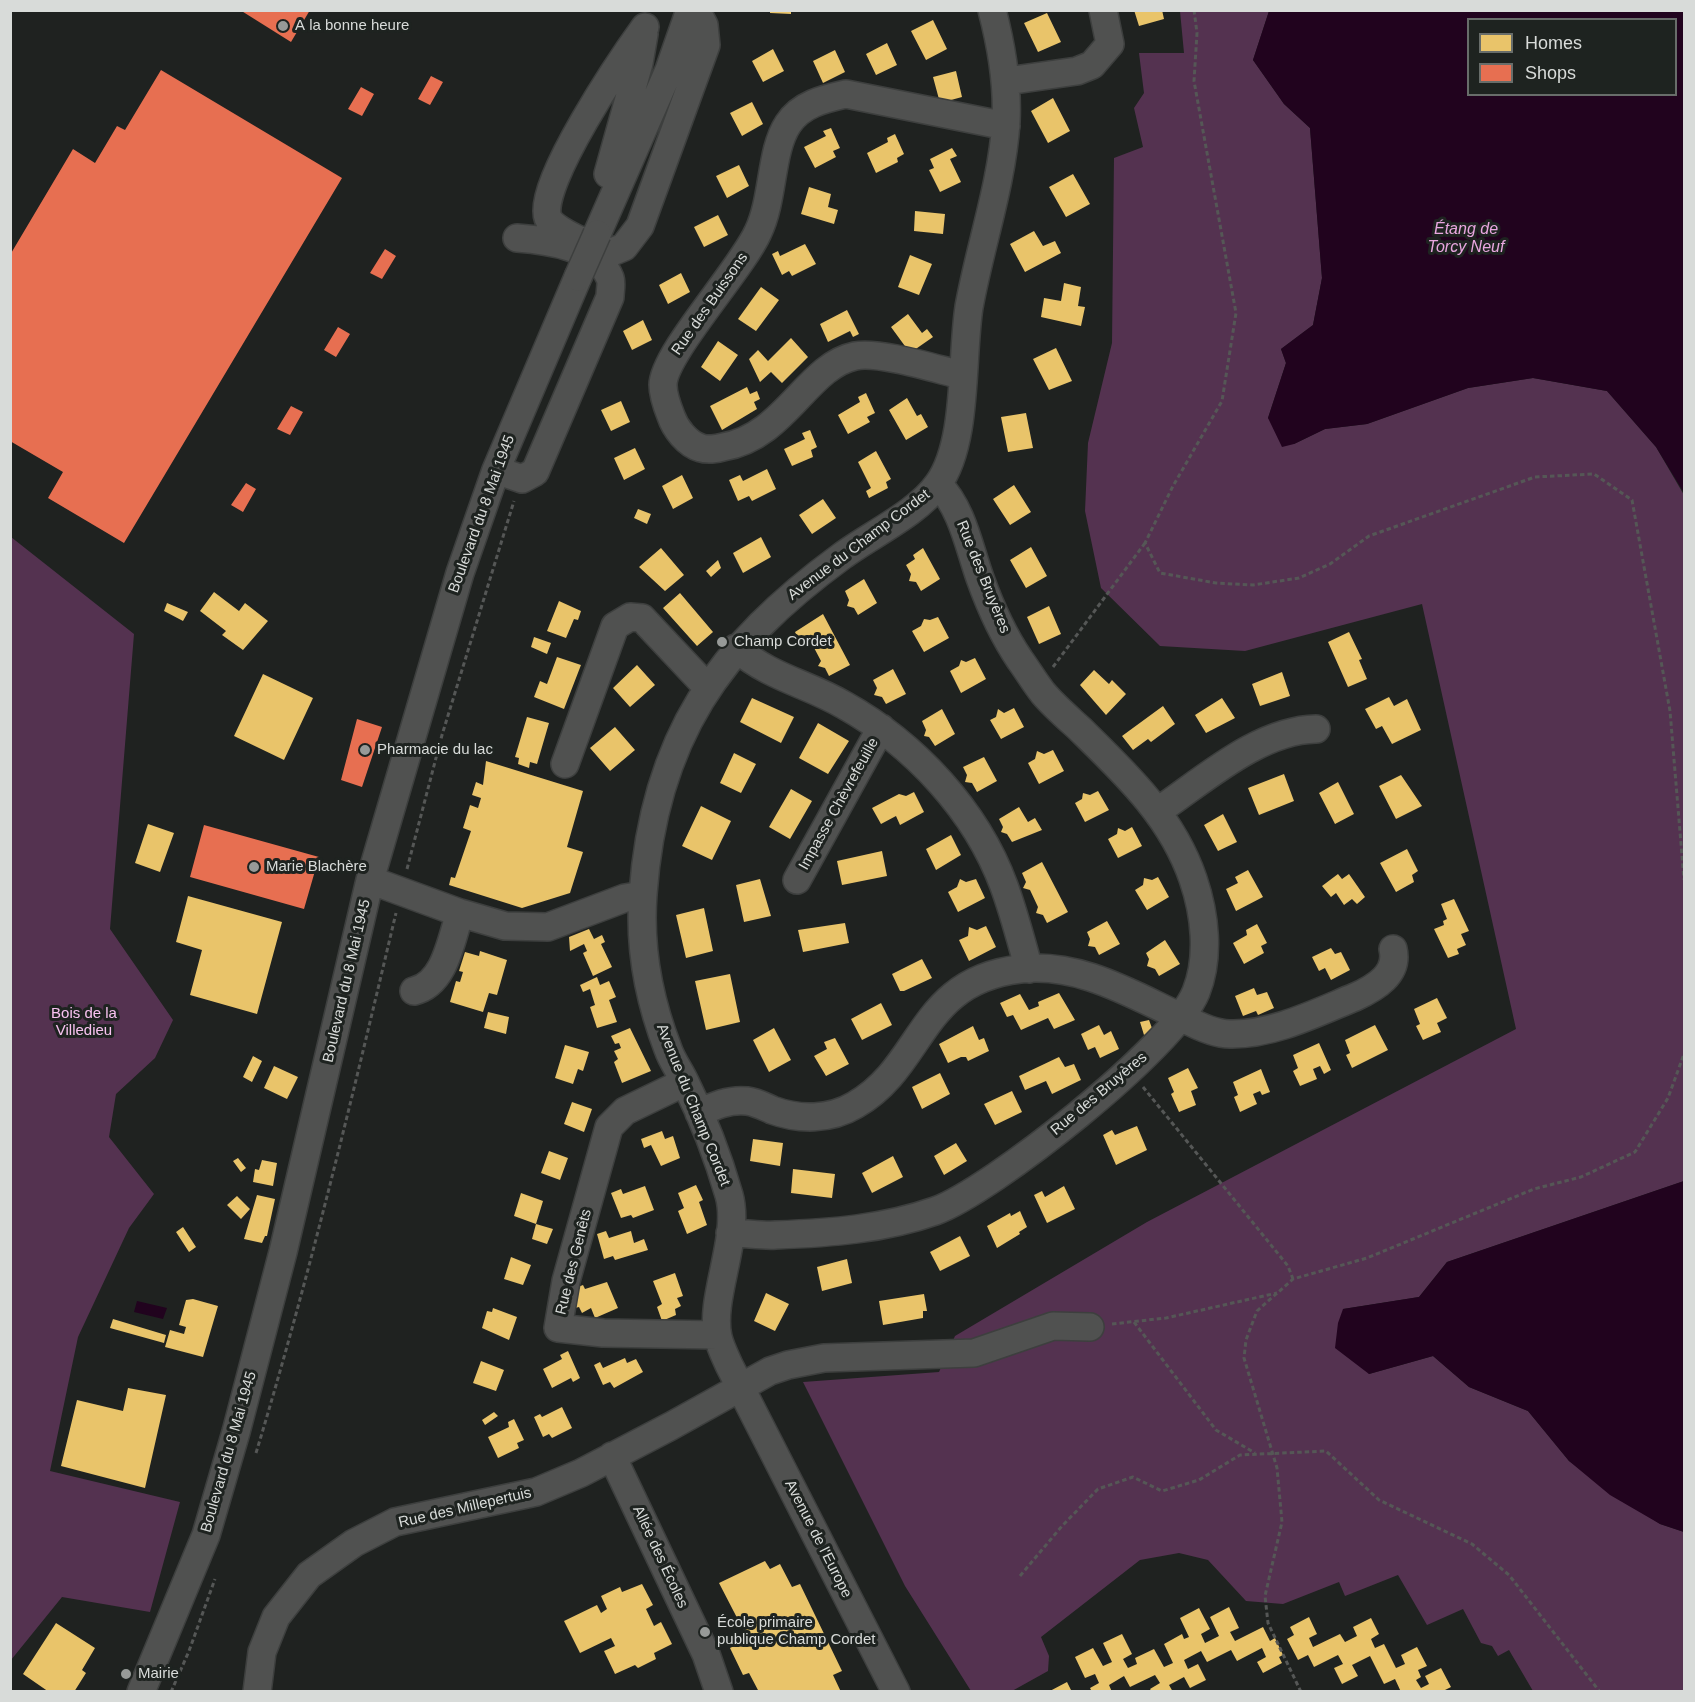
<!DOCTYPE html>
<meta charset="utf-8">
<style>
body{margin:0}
#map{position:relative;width:1695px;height:1702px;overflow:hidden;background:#1f2220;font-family:Helvetica,sans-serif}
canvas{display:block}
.frame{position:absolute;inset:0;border:12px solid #d8dbd9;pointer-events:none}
.legend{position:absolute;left:1467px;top:18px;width:210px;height:78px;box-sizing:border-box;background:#1e2320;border:2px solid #686d6a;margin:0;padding:8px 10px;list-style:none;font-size:18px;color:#d8dbd9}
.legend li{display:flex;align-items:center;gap:12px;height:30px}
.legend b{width:30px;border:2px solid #686d6a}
</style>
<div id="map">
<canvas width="1695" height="1702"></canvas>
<div class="frame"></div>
<ul class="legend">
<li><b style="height:16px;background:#e9c46a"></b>Homes</li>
<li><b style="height:16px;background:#e76f51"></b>Shops</li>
</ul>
</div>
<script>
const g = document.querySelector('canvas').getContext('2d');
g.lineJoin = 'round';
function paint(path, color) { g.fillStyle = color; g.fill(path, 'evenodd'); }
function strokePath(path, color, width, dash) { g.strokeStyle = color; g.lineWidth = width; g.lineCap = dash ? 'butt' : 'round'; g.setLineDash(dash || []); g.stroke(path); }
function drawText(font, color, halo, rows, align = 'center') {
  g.font = font + ' Helvetica,sans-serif'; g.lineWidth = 6; g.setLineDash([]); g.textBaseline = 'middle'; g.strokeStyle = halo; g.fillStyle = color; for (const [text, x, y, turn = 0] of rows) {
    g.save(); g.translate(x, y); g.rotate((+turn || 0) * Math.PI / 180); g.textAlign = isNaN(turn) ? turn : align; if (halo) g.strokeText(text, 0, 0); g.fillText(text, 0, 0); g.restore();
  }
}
const green = new Path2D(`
 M1180,11H1269L1253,60L1284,104L1310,128L1322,278L1313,325L1281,349L1286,363L1268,418L1294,444L1325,429L1367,424L1468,388L1533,378L1607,391L1656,447L1684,495V1181L1447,1262L1419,1297L1343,1309L1369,1374L1433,1356L1469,1387L1528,1411L1569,1461L1660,1524L1684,1532V1691H1533L1509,1650L1498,1656L1492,1646L1481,1643L1463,1609L1427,1625L1398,1575L1345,1596L1339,1582L1283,1604L1246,1601L1208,1560L1179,1553L1140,1560L1041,1637L1049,1656L1048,1671L1012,1691H971L905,1586L803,1382L939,1372L955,1336L1147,1222L1516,1029L1422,604L1245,651L1160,646L1101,588L1085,511L1088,443L1112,343L1114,158L1143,147L1134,108L1144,93L1139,53H1184Z
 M11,537L134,634L110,929L173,1020L155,1058L116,1094L109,1137L154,1194L129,1228L78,1337L50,1471L180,1502L150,1612L62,1597L11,1660Z`);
const water = new Path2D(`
 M1269,11H1684V493L1656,447L1607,391L1533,378L1468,388L1367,424L1325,429L1294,444L1282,447L1268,418L1286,363L1281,349L1313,325L1322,278L1310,128L1284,104L1253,60ZM1468,20H1676V94H1468Z
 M1684,1181V1532L1660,1524L1610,1495L1569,1461L1528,1411L1469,1387L1433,1356L1369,1374L1335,1348L1338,1323L1343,1309L1419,1297L1447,1262Z
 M137,1301L167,1308L163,1319L134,1312Z`);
const homes = new Path2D(`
 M770,10H791V14L770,13Z
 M1134,10H1162L1164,19L1139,26Z
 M1047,13L1061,42L1038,52L1024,23Z
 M933,20L947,49L926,60L911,31Z
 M887,43L897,65L876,75L866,54Z
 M773,49L784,71L763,82L752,61Z
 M835,50L845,72L823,83L813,61Z
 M956,71L962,97L940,103L933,77Z
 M1053,98L1070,131L1048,143L1031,111Z
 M752,102L763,124L742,136L730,113Z
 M831,128L840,148L833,151L836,157L815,168L804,147L826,136L823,131Z
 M895,134L904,154L897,158L898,162L876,173L867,153L888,142L887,138Z
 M952,148L957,156L950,159L961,182L940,192L929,170L934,168L930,159Z
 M739,165L749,186L727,198L716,176Z
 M1073,174L1090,204L1066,217L1049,187Z
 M809,187L831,194L828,207L838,210L834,224L801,214Z
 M915,211L945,214L943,234L914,231Z
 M718,215L728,235L704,247L694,227Z
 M1034,231L1043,246L1055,241L1061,253L1025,272L1010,244Z
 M805,244L816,264L792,276L789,271L782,275L772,254L778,251L780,256Z
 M910,255L932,264L919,295L898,287Z
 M681,273L690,292L668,304L659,285Z
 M1064,283L1081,287L1078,306L1085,307L1081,326L1041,317L1044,298L1061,301Z
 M761,287L779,300L756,331L738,319Z
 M847,310L859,334L853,337L850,331L828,342L820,324Z
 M908,314L922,333L927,329L933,337L910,353L891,327Z
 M643,320L652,340L632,350L623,331Z
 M791,338L808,357L782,383L771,372L760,382L749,359L758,350L768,361Z
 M718,341L738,355L720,381L701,367Z
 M1056,348L1072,381L1049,390L1033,359Z
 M747,387L750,394L757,391L760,399L754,402L757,409L722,430L710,406Z
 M866,393L875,413L867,417L870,422L848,434L838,415L860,402L858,397Z
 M907,398L917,416L921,414L928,427L906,440L889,410Z
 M621,401L630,422L611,431L601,410Z
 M1026,413L1033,448L1008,452L1001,417Z
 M810,430L817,447L811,450L813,457L792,466L784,449L805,439L802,433Z
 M635,448L645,469L624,480L614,458Z
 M876,451L891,479L886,482L888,488L869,498L866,491L871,488L858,462Z
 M767,469L776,489L752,501L749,496L738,501L729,480L740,475L743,481Z
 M682,475L693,498L673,509L662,486Z
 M1014,485L1031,512L1010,525L993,499Z
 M823,499L836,518L812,534L799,515Z
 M638,509L651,514L647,524L634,518Z
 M761,537L771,557L743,573L733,553Z
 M1031,547L1047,576L1026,588L1010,560Z
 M661,548L684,575L665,591L639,567Z
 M923,548L940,579L921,591L916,582L909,581L911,574L906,565L915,559L913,555Z
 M718,560L721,568L711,577L706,571Z
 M864,579L877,603L858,615L854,608L847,606L849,600L845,591Z
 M214,592L239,611L245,603L268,621L243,650L222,635L226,631L200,611Z
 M680,593L713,632L697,646L663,608Z
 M559,601L581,611L578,620L574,619L566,638L547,631Z
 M167,603L188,612L183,621L164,611Z
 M1049,606L1061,634L1039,644L1027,617Z
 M823,614L850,665L829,676L825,668L818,666L821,661L811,642L799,641L795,632Z
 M938,617L949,638L924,652L912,631L921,626L924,619L930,620Z
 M1349,632L1362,659L1359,660L1367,679L1348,687L1328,642Z
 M534,637L551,643L547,654L531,647Z
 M557,657L581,665L564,709L534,697L540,681L547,684Z
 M975,658L986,679L961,693L950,671L959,666L961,660L966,662Z
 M637,665L655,685L630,707L613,688Z
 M893,669L906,694L886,704L882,697L874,695L877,688L873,680Z
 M1094,670L1109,684L1112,680L1126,694L1106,715L1080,685Z
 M1282,672L1290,696L1260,706L1252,684Z
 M263,674L313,698L284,760L234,736Z
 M1389,697L1394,706L1407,699L1421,730L1392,744L1382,726L1376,729L1365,709Z
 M752,698L794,717L781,743L740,722Z
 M1222,698L1235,718L1206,733L1195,715Z
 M1163,706L1175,724L1151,742L1148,739L1133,750L1122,736Z
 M1014,708L1024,727L1001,739L990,720L996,717L998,709L1004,713Z
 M942,709L955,734L935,746L929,737L924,736L926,730L922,721Z
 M527,717L549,723L537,764L530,762L529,768L518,764L519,758L515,757Z
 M818,723L849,741L828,774L799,758Z
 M615,727L635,750L610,771L590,748Z
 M1053,750L1064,771L1039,784L1028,763L1035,759L1037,751L1044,754Z
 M734,753L756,764L741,793L720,783Z
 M984,757L997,781L977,792L972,783L965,782L967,775L963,767Z
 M486,761L583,791L567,847L583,852L570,893L522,908L449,885L451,877L455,878L471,831L463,828L470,805L478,808L481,798L472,795L476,782L483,785Z
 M1284,774L1294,801L1259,815L1248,788Z
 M1401,775L1422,806L1396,819L1379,786Z
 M1338,782L1354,814L1335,824L1319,793Z
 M791,789L812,801L790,839L769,827Z
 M1098,791L1109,810L1085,822L1075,803L1082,799L1083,793L1090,795Z
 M914,792L924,812L900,825L896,816L881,824L872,808L899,794L906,796Z
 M701,806L731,821L712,860L682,846Z
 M1019,807L1028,822L1035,818L1042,830L1012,842L1007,834L1001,832L1003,827L999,819Z
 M1223,814L1237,842L1218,851L1204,825Z
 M148,824L174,833L160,872L135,863Z
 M1132,827L1142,846L1118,858L1108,839L1117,834L1118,828L1125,831Z
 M951,835L961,855L936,870L926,849Z
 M1407,849L1418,871L1412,875L1414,882L1396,892L1380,863Z
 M882,851L887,876L842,885L837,861Z
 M1042,862L1068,912L1047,923L1043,915L1036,913L1038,907L1030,890L1023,888L1026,882L1022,873Z
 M1248,870L1263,897L1236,911L1226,889L1238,883L1235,877Z
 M1338,874L1342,879L1349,874L1365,897L1357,904L1352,899L1344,905L1336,893L1331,897L1322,886Z
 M1158,877L1169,897L1147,910L1135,890L1143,885L1144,878L1152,880Z
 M760,879L771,916L744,922L736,885Z
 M960,879L966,882L976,879L985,898L958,912L948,892L957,887Z
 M188,896L282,922L257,1014L190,995L202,950L176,942Z
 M1454,899L1469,931L1461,934L1466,945L1457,949L1459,954L1448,958L1434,929L1444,925L1443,921L1447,919L1441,904Z
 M704,908L713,951L686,958L676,915Z
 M1107,921L1120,944L1099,955L1095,947L1088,946L1090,939L1087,932Z
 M845,923L849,943L803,952L798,930Z
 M1257,924L1267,943L1261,946L1264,953L1244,964L1233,943L1247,935L1246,930Z
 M986,926L996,947L969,961L959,940L968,936L969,927L977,930Z
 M589,929L594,939L602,935L605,942L601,944L612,967L593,976L583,953L587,951L584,944L570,951L569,937Z
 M1165,940L1180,964L1159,976L1155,969L1147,966L1149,959L1146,953Z
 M1331,948L1335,954L1341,952L1350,970L1331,980L1325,968L1319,971L1312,957Z
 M480,951L507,960L497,995L489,993L483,1012L450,1002L456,981L460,982L463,972L459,971L465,952L479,956Z
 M922,959L932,978L904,991H900L892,974Z
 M730,974L740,1022L706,1030L695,981Z
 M597,977L600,985L609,981L616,997L609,1000L617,1022L597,1028L590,1007L595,1005L590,989L583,992L580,985Z
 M1254,988L1257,995L1267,992L1274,1008L1258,1015L1256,1011L1243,1016L1235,996Z
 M1059,993L1075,1020L1054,1029L1048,1018L1021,1030L1013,1015L1007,1017L1000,1003L1020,994L1029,1010L1039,1006L1038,1002Z
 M1437,998L1447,1018L1437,1023L1441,1032L1423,1040L1416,1026L1420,1024L1414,1009Z
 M881,1003L892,1025L862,1040L851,1019Z
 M488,1012L509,1017L506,1034L484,1028Z
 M1149,1020L1153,1031L1144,1035L1140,1022Z
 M1099,1025L1104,1035L1111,1031L1119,1049L1100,1058L1095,1047L1088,1050L1081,1034Z
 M1375,1025L1388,1050L1352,1068L1346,1055L1350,1053L1345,1040Z
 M973,1026L979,1040L984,1038L989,1051L968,1061L966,1057H961L948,1063L939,1044Z
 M630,1028L651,1071L622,1083L614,1062L618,1059L614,1051L621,1048L619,1043L615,1044L611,1036Z
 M774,1028L791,1060L769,1072L753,1040Z
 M835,1038L849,1064L826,1076L814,1056L827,1049L824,1042Z
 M1319,1043L1331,1070L1324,1074L1320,1066L1313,1069L1317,1079L1300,1086L1293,1071L1298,1068L1293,1055Z
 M565,1045L589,1052L583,1071L578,1069L573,1084L555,1078Z
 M253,1056L262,1061L252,1082L243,1077Z
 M1059,1057L1065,1067L1074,1064L1081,1080L1052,1094L1046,1081L1025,1090L1019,1076Z
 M274,1066L298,1077L287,1099L264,1088Z
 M1188,1068L1198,1088L1191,1091L1196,1105L1179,1112L1171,1094L1174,1092L1168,1078Z
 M1261,1069L1270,1092L1262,1095L1260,1091L1253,1094L1257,1104L1240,1112L1234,1097L1238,1095L1233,1082Z
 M940,1073L950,1094L922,1109L912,1087Z
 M1012,1091L1022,1112L995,1125L984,1104Z
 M572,1102L592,1109L584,1132L564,1124Z
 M1137,1126L1147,1150L1116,1165L1103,1135L1112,1130L1115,1135Z
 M662,1131L665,1139L673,1136L680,1158L661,1166L651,1145L644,1148L641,1139Z
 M753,1139L783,1143L780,1166L750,1161Z
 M956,1143L967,1161L944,1175L934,1156Z
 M549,1151L568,1158L560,1180L541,1173Z
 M893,1156L903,1177L872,1193L862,1173Z
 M238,1158L246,1168L241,1172L233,1161Z
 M262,1160L277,1163L273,1186L253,1182L255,1169L259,1170Z
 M793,1169L835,1174L832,1198L791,1193Z
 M696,1185L703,1200L699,1202L707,1225L687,1234L678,1211L684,1208L678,1193Z
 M645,1186L654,1210L633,1218L631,1215L621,1218L611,1193L621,1189L623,1194Z
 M1064,1186L1075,1209L1047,1223L1034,1195L1042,1191L1045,1197Z
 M521,1193L543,1201L536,1224L514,1216Z
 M257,1195L275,1199L267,1236H265L262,1243L244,1239Z
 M237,1196L250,1209L241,1219L227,1205Z
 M1020,1211L1027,1227L1019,1232L1020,1234L997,1248L987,1226L1010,1213L1011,1216Z
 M536,1224L553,1229L547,1244L532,1239Z
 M183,1227L196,1247L189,1252L176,1232Z
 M606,1231L609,1238L631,1231L634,1243L644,1239L648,1250L615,1260L613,1256L604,1259L597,1234Z
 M960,1236L970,1256L940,1271L930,1252Z
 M511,1257L531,1265L523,1285L504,1279Z
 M847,1259L852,1283L822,1291L817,1267Z
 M675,1273L683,1296L677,1298L681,1306L675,1309L676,1315L662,1321L657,1307L662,1304L653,1281Z
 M607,1282L618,1308L595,1318L591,1308L582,1313L579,1307L575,1308L571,1298L573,1289L583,1285L585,1289Z
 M766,1293L789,1304L775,1331L754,1321Z
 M924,1294L927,1311H923V1318L883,1325L879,1301Z
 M193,1299L218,1306L203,1357L165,1347L170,1330L184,1334L186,1327L179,1325L186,1300Z
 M493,1308L517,1317L509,1340L482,1328L487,1311L492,1312Z
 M113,1319L166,1335L164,1343L110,1328Z
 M568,1351L580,1378L573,1382L571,1378L552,1388L543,1369L562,1359L560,1355Z
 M625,1358L627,1363L636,1359L643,1372L614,1388L610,1382L603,1385L594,1365L600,1362L603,1368Z
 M481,1361L504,1370L496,1391L473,1383Z
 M128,1388L166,1395L145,1488L61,1466L77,1400L123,1411Z
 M562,1407L572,1428L552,1438L549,1434L543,1437L534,1417L540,1414L542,1417Z
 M494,1412L498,1416L485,1425L482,1420Z
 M514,1419L524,1440L517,1443L519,1448L498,1458L488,1437L509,1427L508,1422Z
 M765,1561L770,1569L780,1564L792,1587L800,1584L842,1671L833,1675L841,1692H759L749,1673L743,1675L730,1648L748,1639L719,1583Z
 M642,1584L653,1605L646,1609L654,1626L661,1622L672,1644L654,1653L656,1659L638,1668L635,1665L615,1674L604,1651L615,1646L611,1638L580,1653L564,1621L597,1605L601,1613L607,1609L601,1596L620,1587L622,1592Z
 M1229,1607L1239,1628L1230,1632L1235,1641L1263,1627L1270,1641L1275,1638L1283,1655L1279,1657L1282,1663L1263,1673L1257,1662L1266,1657L1262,1648L1237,1661L1231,1650L1207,1662L1201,1651L1184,1660L1188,1669L1198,1664L1206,1680L1190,1688L1184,1677L1169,1685L1173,1692H1152L1150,1689L1160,1683L1155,1675L1130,1687L1124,1676L1109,1685L1112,1692H1092L1090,1688L1099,1683L1095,1674L1085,1678L1075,1657L1093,1648L1103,1666L1112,1662L1103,1643L1122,1634L1132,1654L1123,1659L1128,1668L1137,1664L1135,1658L1154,1649L1164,1667L1173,1663L1164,1644L1182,1634L1184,1639L1189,1637L1180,1618L1199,1608L1210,1629L1201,1634L1205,1643L1219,1636L1210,1617Z
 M1309,1617L1317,1634L1309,1638L1313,1647L1340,1634L1345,1642L1357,1636L1353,1627L1371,1618L1379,1634L1371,1639L1375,1648L1384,1644L1396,1668L1405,1664L1401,1655L1417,1647L1427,1666L1418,1670L1421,1677L1416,1680L1421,1688L1429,1684L1425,1676L1441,1668L1451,1687L1441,1692H1401L1395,1679L1384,1684L1370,1656L1352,1665L1358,1676L1342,1684L1334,1668L1343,1664L1338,1655L1314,1667L1308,1655L1298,1660L1287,1639L1294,1635L1290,1627Z
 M56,1623L95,1648L82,1670L86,1673L74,1692H49L23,1674Z
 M1067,1682L1072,1692H1048Z`);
const shops = new Path2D(`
 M240,10H310L291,42Z
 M161,70L342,178L124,543L48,498L63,472L10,441V255L73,149L95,163L117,126L125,130Z
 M431,76L443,82L430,105L418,99Z
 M361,87L374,94L362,116L348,109Z
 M385,249L396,256L382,279L370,273Z
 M338,327L350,334L336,357L324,350Z
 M291,406L303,412L290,435L277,429Z
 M246,483L256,489L243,512L231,505Z
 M357,719L382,727L362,787L341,780Z
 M204,825L319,857L304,909L190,877Z`);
const path = new Path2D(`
 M1194,10L1197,33L1194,81L1236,313L1222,401L1173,486L1145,543L1160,573L1216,583L1253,585L1299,578L1330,564L1369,536L1535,477L1594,474L1632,500L1670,711L1684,880
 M1053,667L1145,543
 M407,869L442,735L514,501
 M1143,1087L1288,1266L1293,1279
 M1134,1322L1216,1430L1255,1453
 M1112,1324L1166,1318L1277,1293
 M256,1453C310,1275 353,1094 396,913
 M1020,1576L1062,1526L1098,1489L1133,1477L1162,1491L1199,1480L1240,1455L1326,1451L1379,1500L1472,1544L1509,1575L1600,1692
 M171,1692L189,1651L215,1579
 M1301,1692L1268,1623L1265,1596L1282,1522L1277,1468L1244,1358L1246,1340L1257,1311L1293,1279L1367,1258L1534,1189L1581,1177L1635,1152L1668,1098L1684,1054`);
const minor = new Path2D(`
 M645,27C624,56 536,185 548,218C553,231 598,249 612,252L624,247L640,226L706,45L704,25L696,10
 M1007,81L1077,71L1092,65L1110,44L1103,10
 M608,174L639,63L644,34
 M597,234L669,70L690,10
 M961,375C936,369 879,351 855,356C807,366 785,437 723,447C717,449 707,450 701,448C687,444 675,428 671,416C667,406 663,395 663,385C663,354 741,270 758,232C774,199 770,151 788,124C801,104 824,99 846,94L1006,126
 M496,470L522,479L535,472L610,297C610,291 612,283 610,278C598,247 546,240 517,238
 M736,648C771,678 806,683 844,705C914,744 976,810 1004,886C1014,913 1021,941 1029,969
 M565,764L615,626L630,617L642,618L707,687
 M1158,811C1204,780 1259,730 1316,729
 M370,880L460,913L505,926L548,927L625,898L643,895
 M797,880L881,728
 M414,991C445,984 451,940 460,913
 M685,1082L625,1111L609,1127L566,1281L558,1328L603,1333L717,1335
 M699,1113C714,1106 729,1099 747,1101C756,1102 763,1106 772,1110C799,1120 830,1120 855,1105C925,1065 918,981 1020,969C1079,962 1131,994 1183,1018C1196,1025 1214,1034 1230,1034C1272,1035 1316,1013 1355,997C1375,988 1399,974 1393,949
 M730,1233C746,1233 761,1236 776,1235C830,1233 884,1229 935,1211C991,1191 1174,1047 1196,992C1210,957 1205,914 1193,879C1172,817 1126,774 1080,729C1068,718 1054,706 1043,693C1035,683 1028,671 1020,660C1003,635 990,606 980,578C969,547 962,508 938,484
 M612,1456L706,1654L719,1692
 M141,1692L206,1535L236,1432L283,1252L370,880L460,573L496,470L578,277
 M257,1692L262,1652L276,1617L309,1575L354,1543L395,1522L536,1492L581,1473L671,1426L770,1371L788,1365L824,1358L974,1353L1053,1326L1090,1327
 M896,1692L729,1365C725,1356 720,1346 718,1337C709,1298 741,1237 729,1195C718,1157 703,1118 685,1082C680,1071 672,1061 668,1049C649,1000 639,946 643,894C654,738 719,646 842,556C870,535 918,513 938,484C968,443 961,358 969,307C980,246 1002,184 1006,122C1008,83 1002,48 992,10`);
const minorBridge = new Path2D(`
 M578,277L597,234`);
const markers = [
 [283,26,6,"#979a98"],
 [722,642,6,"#979a98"],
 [365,750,6,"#979a98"],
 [254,867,6,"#979a98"],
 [705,1632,6,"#979a98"],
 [126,1674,6,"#979a98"]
];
const poiNames = [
 ["A la bonne heure",295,26],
 ["Champ Cordet",734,642],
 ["Pharmacie du lac",377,750],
 ["Marie Blachère",266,867],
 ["École primaire",717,1623],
 ["publique Champ Cordet",717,1640],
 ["Mairie",138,1674]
];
const streetNames = [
 ["Rue des Buissons",710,304,-55],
 ["Boulevard du 8 Mai 1945",482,514,-70],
 ["Avenue du Champ Cordet",859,545,-37],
 ["Rue des Bruyères",983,577,68],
 ["Impasse Chèvrefeuille",839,804,-61],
 ["Boulevard du 8 Mai 1945",347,981,-77],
 ["Rue des Bruyères",1099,1094,-40],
 ["Avenue du Champ Cordet",693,1105,68],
 ["Rue des Genêts",574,1262,-76],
 ["Boulevard du 8 Mai 1945",229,1452,-74],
 ["Rue des Millepertuis",465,1508,-13],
 ["Avenue de l'Europe",818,1539,63],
 ["Allée des Écoles",660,1557,65]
];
const parkNames = [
 ["Bois de la",84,1014],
 ["Villedieu",84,1031]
];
const waterNames = [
 ["Étang de",1466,230],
 ["Torcy Neuf",1466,248]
];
paint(green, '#543250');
paint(water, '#21031e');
paint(homes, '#e9c46a');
paint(shops, '#e76f51');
strokePath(minor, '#3d3f3e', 30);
strokePath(path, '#555756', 3, [4.5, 3]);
strokePath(minor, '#505150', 27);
strokePath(minorBridge, '#3d3f3e', 30, []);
strokePath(minorBridge, '#505150', 27);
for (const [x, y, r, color] of markers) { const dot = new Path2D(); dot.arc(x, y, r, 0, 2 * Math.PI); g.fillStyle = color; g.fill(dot); strokePath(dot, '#1e2320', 2); }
drawText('15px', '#d8dbd9', '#1e2320', poiNames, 'left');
drawText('15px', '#d8dbd9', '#1e2320', streetNames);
drawText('15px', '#f8c2f0', '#1e2320', parkNames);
drawText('italic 16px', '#e8a6df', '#1e2320', waterNames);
</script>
